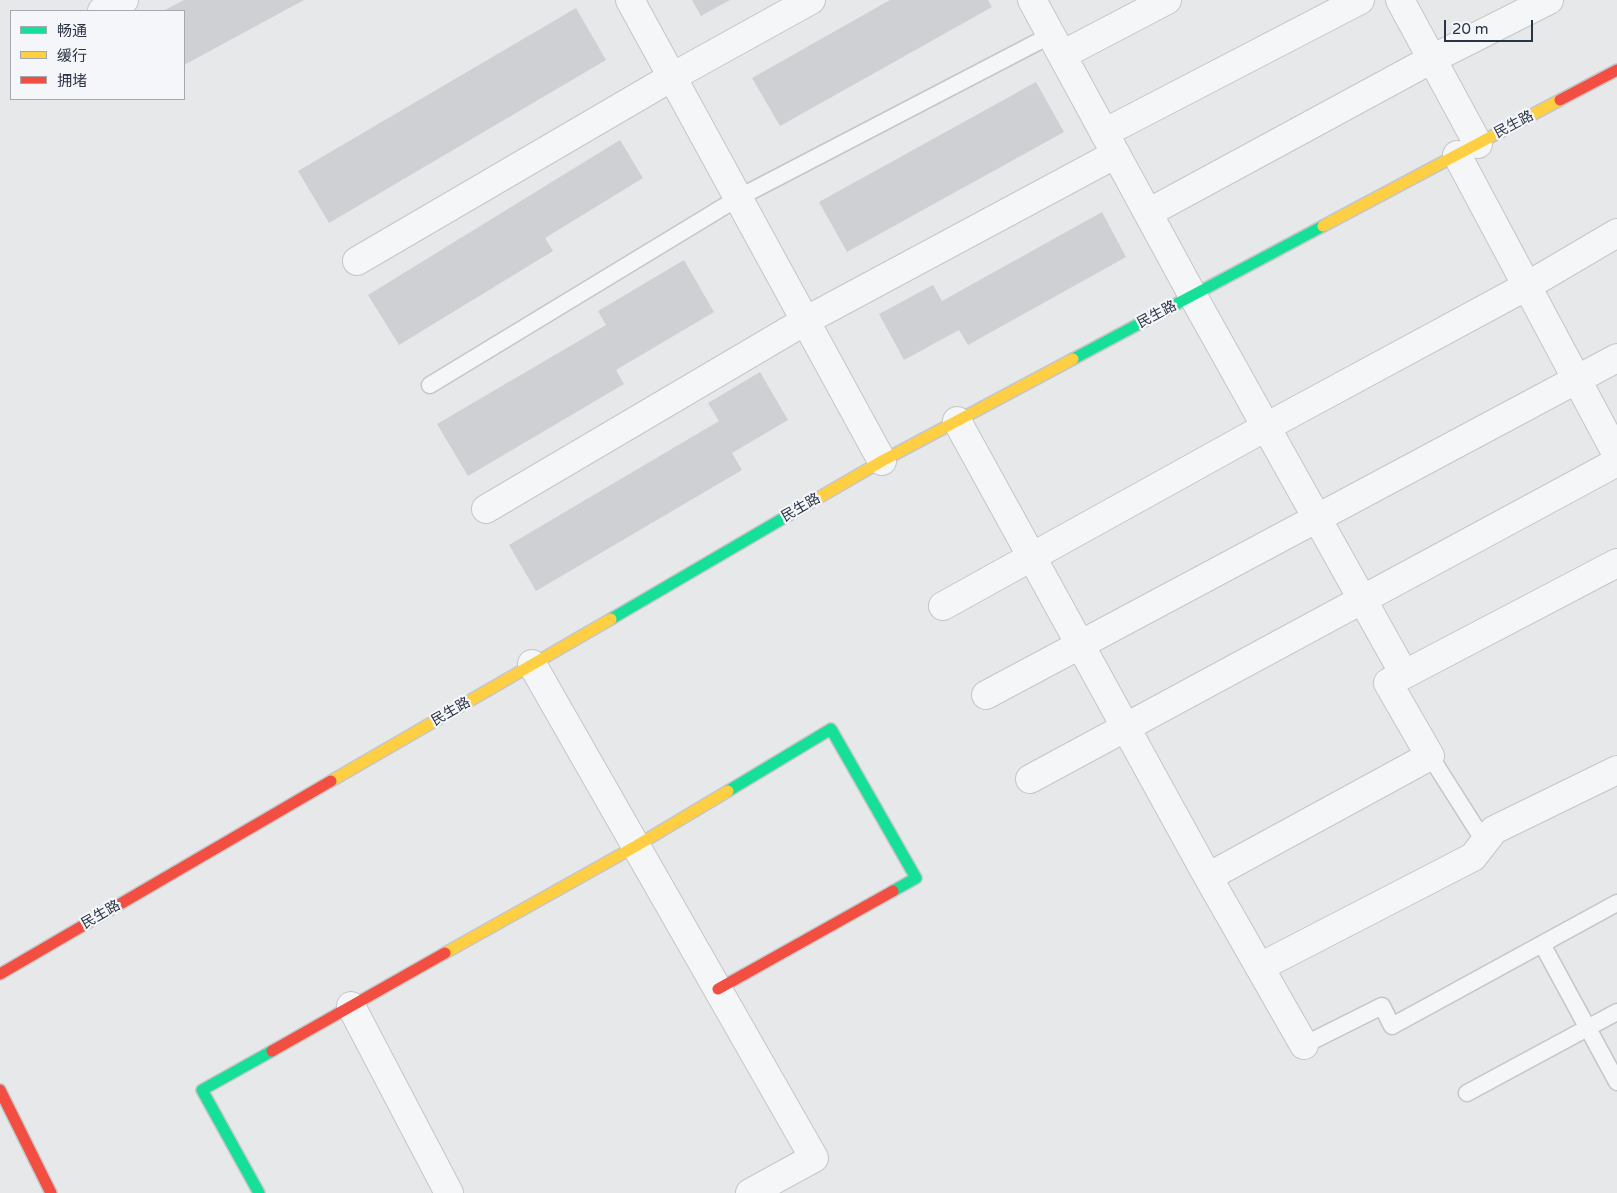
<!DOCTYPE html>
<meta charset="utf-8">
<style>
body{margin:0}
#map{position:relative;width:1617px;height:1193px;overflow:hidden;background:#e6e8ea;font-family:"Varela Round","Noto Sans SC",sans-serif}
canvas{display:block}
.legend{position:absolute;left:10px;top:10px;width:175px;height:90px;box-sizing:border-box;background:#f4f6f9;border:1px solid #a4a8b1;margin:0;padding:6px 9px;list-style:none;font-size:15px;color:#2b3445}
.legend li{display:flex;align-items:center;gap:10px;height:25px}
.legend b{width:25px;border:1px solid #a4a8b1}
.scale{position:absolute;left:1444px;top:20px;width:89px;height:22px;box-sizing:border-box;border:2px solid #2b3445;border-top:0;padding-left:6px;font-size:15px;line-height:18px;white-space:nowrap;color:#2b3445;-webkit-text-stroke:4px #f4f6f9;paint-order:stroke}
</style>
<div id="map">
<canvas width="1617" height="1193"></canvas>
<ul class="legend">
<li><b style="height:6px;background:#16e098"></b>畅通</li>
<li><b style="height:6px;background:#ffcf43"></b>缓行</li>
<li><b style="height:6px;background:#f24e42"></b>拥堵</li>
</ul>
<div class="scale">20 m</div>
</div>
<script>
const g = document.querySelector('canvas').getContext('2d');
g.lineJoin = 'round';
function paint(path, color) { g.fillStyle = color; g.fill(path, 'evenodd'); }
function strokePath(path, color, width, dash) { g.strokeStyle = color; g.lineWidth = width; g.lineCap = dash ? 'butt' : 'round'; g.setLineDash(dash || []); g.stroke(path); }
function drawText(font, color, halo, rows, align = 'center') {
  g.font = font + ' "Varela Round","Noto Sans SC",sans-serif'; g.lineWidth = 4.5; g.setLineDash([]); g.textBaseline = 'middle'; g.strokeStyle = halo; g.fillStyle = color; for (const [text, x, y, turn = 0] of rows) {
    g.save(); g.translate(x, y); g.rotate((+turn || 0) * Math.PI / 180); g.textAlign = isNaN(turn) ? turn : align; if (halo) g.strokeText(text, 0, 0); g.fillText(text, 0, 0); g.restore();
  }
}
const building = new Path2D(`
 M184,0H304L184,65V11H163Z
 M692,0H730L701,16Z
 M890,0H988L992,7L780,126L752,78Z
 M576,8L606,60L329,223L298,171Z
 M1036,82L1064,132L847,252L819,202Z
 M620,140L643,178L545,238L553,251L399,345L368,295Z
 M1102,212L1126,257L968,345L959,330L904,360L879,314L933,285L942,301Z
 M684,260L714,312L616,370L624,384L468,476L437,424L606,325L598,311Z
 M760,372L788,420L732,453L742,470L536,591L509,545L719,421L708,403Z`);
const lane = new Path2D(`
 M430,385L738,198L1051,35
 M1430,756L1484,841
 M1542,944L1617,1082
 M1304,1045L1382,1006L1392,1026L1617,903
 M1467,1093L1617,1012`);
const street = new Path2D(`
 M630,0L882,461
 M1032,0L1193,296L1404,674
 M1400,0L1478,144
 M102,11L124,0
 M1062,55L1167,0
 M1104,133L1360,0
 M1457,155L1617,455
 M1148,213L1432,59L1549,0
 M357,261L672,77L811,0
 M957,421L1208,877L1304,1045
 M486,509L805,321L1116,154
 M943,606L1266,427L1527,286L1617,233
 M532,664L814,1158L750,1193
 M986,695L1617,358
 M1030,779L1617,462
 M1208,877L1430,756L1388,683L1617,563
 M1260,967L1473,857L1494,830L1617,770
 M351,1006L449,1193`);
const fast = new Path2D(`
 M1073,359L1323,226
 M611,619L794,512
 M728,791L831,729L916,878L893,891
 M259,1193L202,1090L272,1051`);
const slow = new Path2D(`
 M1323,226L1560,100
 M794,512L882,461L1073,359
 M331,781L611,619
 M445,953L636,846L728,791`);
const jam = new Path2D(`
 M1560,100L1617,70
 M0,974L331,781
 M718,989L893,891
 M272,1051L445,953
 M0,1090L51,1193`);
const streetNames = [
 ["民生路",1514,125,-28],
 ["民生路",1157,315,-28],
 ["民生路",801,508,-30],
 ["民生路",451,712,-30],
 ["民生路",101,915,-30]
];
paint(building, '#ced0d3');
strokePath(lane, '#c4c6c8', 19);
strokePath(street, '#c4c6c8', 30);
strokePath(fast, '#c4c6c8', 14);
strokePath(slow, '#c4c6c8', 14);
strokePath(jam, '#c4c6c8', 14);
strokePath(lane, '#f5f6f7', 16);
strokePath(street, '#f5f6f7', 28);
strokePath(fast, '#16e098', 11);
strokePath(slow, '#ffcf43', 11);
strokePath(jam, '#f24e42', 11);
drawText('14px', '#2b3445', '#f4f6f9', streetNames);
</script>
